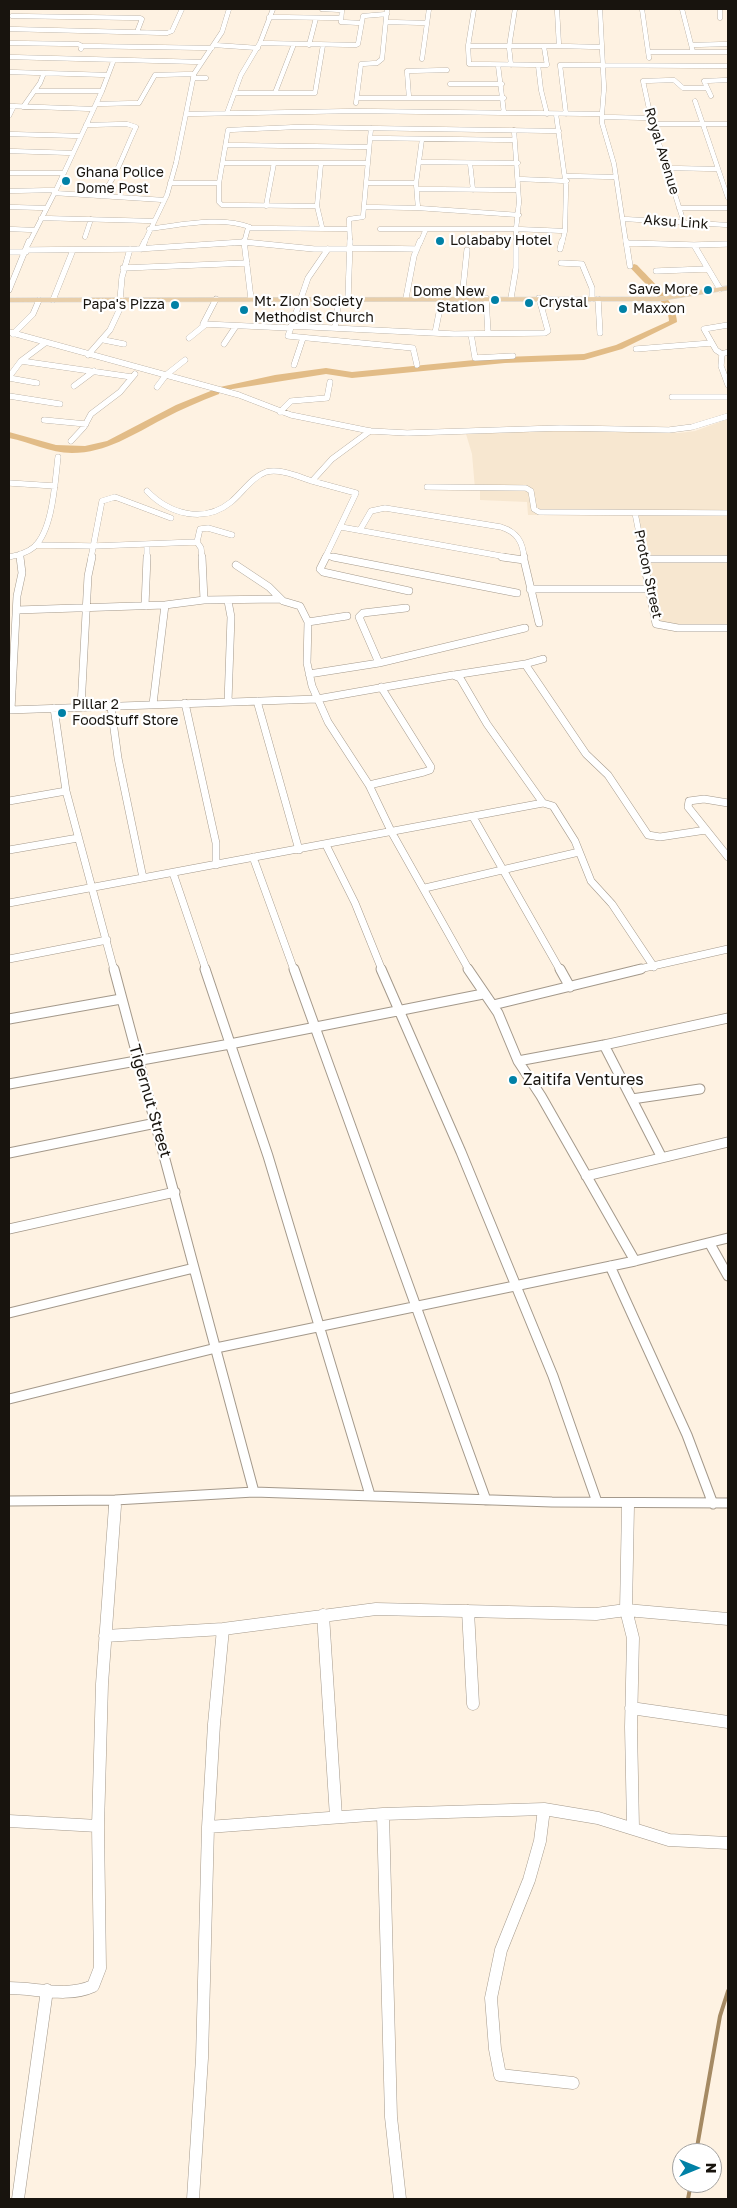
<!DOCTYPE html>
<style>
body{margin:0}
#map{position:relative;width:737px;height:2208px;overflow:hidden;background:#fef2e2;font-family:"Golos Text",sans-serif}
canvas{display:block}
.frame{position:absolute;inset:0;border:10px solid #18140e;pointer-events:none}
.north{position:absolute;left:672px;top:2143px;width:50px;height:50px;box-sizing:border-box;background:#fff;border:1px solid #a3a19f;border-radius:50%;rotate:90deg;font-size:14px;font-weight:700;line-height:20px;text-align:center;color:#18140e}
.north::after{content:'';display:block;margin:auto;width:18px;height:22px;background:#0081a6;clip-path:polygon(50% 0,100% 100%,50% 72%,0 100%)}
</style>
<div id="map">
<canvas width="737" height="2208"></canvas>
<div class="frame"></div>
<div class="north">N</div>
</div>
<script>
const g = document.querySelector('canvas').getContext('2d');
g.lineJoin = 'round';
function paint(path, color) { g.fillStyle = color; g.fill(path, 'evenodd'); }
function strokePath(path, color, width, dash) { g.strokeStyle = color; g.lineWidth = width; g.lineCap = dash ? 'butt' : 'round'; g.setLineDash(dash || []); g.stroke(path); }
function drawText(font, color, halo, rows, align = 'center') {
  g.font = font + ' "Golos Text",sans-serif'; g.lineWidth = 4.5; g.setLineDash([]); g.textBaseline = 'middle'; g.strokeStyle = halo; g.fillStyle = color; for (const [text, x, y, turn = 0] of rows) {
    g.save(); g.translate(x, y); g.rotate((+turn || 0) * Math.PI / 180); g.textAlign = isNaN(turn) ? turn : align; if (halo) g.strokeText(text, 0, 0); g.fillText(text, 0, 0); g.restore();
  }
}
const built = new Path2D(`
 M728,419V626H672L657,623L633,515H528L527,502L480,500V490L475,489L472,454L466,434L560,430L679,433L695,431Z`);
const stream = new Path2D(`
 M696,2153L720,2016L728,1991
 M688,2199L691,2183`);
const river = new Path2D(`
 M634,264L637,265C650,279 677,303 677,322L622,349L584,360L505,363L352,378L326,374L220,391L219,394C200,401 182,409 163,419C134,434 106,453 72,453C50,453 30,442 9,438V432L56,445L85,446L107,441L176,405L213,390H219L220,387L275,375L326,368L352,372L505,357L584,354L616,345L669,321C669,302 641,281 630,267Z`);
const minorFar4 = new Path2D(`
 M322,9L342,10
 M342,9L341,22L361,23
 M474,9L468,46L469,64L547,65L544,47
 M642,9L649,58
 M682,9L693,52
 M720,9V18
 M12,16L140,18L142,19L137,32
 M269,17L341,18
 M387,22L427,23
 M9,29L167,33L172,31L182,9
 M9,43L78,44L82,46L81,49
 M260,43L356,45L358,44L363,16L387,14
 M214,45L258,48
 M309,45L316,18
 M692,45L728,44
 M82,46L212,48
 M468,46H559L557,9
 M559,46L600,47
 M649,52H728
 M9,57L201,62
 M422,59L429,9
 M498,65L504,113
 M511,65L509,47L515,9
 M538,65L541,90L547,114
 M9,72L108,75
 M193,78H206
 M450,84H502
 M34,91H102
 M235,93H315L323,45
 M275,93L294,44
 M711,96L704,81L728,80
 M357,98H504
 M409,98L407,71L447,70
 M695,101L728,198
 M356,103L361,64L377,63L382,59L387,9
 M96,104L139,103L155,75L194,74
 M9,106L93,109
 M23,107L40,83L44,73
 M227,113L241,75L260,43L273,9
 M187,114L356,111L602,114L604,88L600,9
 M566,114L560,65L728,66
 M602,114V123L614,164L626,243
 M9,116L14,106
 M602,117L651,118
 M653,124H728
 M86,125L127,124L136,127C125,150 117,176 101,196
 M9,134L81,136
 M370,138L514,140
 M226,145L369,147
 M9,151L73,153
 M420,162L518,163
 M223,163H367
 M321,163L317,206L322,227
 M470,163L473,190
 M668,168L717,169
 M9,173H64
 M567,176L616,177
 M518,179L567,181
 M170,183H219
 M367,183H416
 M417,189L518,190
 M9,191L56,190
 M54,193L164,200
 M266,206L274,163
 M317,206L222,205L219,202V183L228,130L297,127L559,131
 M9,207L46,208
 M364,207L418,208L519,215
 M418,208L416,183L422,139
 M679,208H728
 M41,218L153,221
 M624,219L728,225
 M684,223L651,118L643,81L674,80L683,88H707
 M9,229L34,230
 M149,229C181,225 219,216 250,227
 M380,229H516L519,202L514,130
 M85,237L91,219
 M29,243L56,190L102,91L113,62L111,60
 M144,243L167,195L176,163L194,74L222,32L229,9
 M234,243H251
 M244,243L248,228L349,229
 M350,243L349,219L363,217L371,128
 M420,243L426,229
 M516,243V229L565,231L566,186L556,114
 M562,243L565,231`);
const minorFar3 = new Path2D(`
 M244,241L251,299
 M626,241L630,266
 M628,243L694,245L720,289
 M694,245L728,244
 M350,248L417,249
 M141,249L145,241
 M328,249L308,278L288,336L413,348L417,365
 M560,249L562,241
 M26,250L137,249L244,242L314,249H350
 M9,252H26
 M561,263L582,264L592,288V299
 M123,268L247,263
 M656,271L708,269
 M9,290L29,241
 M406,298L414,256L420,241
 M462,298L467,250
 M486,298L488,333
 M511,298L516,268V241
 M216,299L203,324L290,328
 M348,299L350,241
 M598,299L600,333
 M53,300L73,250
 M120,300L122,277L130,249
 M291,326L454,334L545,333L548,331L539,298
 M335,328L339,299
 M9,332L239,395L291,415L370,431L407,433L561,428L669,430L692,427L728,416
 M435,333L442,298
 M13,334L33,314L39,300
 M471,334L475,358L513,356
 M189,338L205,325
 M104,340L124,344
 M224,344L236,326
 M636,349L712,343
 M728,352L722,354L721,366L728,385
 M722,354L716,350L704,329L728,325
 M88,355L110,330L124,300
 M21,361L132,377
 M294,365L303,338
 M9,377L21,361L45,343
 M9,378L37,383
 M74,386L94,371
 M157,387L166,375L185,360
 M9,396L60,404
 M672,397H728
 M280,412L291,401L327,398L330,382
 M44,420L86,424
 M71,441L84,427L91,414L120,392L135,374
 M312,481L356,493L325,558
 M9,483L55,486
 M427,487L526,488L531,491L534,509L539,512L728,513
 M147,491C169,514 204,524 231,502C242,493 252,477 266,472C280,468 299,477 312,481L332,459L370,431
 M635,513L644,558
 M341,527L512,558
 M360,530L371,511L385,508L501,527C517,532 523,542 524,558
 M36,545L94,546L197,542
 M20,554V558
 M327,556L339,558
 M9,557C18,555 27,553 34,547C53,530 55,481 58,457
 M91,558L102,501L115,497L171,518
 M147,558V544
 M202,558L201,548L197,542L200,529L208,528L232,535`);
const minorFar2 = new Path2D(`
 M202,557L204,600
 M326,557L320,569L323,572L409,591
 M333,557L517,593
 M502,557L524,560L539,623
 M524,557V560
 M643,557L656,624L678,628H728
 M644,559H728
 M236,565L269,587L283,601L300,606L308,622L307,663L312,686L328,722L369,785L392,833L469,970
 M530,589H649
 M228,601L231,617L228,702
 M145,606L147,557
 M17,610L165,605L204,600L280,599
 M308,622L347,616
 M379,663L359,617L363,613L406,608
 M525,664L543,659
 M309,674L379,663L525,628
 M454,675L525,664L586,754L608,775L648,835L660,837L706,830
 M257,701L299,850
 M185,703L216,843V865
 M153,704L165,605
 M81,707L88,576L92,557
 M111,707L118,758L143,878
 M54,708L66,791L114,970
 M9,710L317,699L453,675L460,678L487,724L543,803
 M11,710L17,596L22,573L20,557
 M369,785L424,772L430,770L431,767L381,687
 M9,801L66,791
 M728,803L704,799L689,801L688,807L728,857
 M473,817L560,970
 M326,845L355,903L382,970
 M9,850L78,838
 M253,857L294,970
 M173,873L206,970
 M425,888L579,852
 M9,903L543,803L553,806L575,841L591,881L612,904L654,967
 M9,959L107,940
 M635,970L728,949`);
const minorFar1 = new Path2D(`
 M114,969L254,1492
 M205,969L268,1156L370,1495
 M294,969L486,1500
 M381,969L461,1152L553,1376L597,1502
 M468,969L498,1013L518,1061L541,1096L635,1261
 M560,969L570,987
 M493,1005L641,969
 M9,1019L121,999
 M604,1045L661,1156
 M518,1061L604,1045L728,1018
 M9,1084L230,1044L483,994
 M632,1099L700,1089
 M9,1153L156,1123
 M586,1176L728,1142
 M9,1229L175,1192
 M710,1244L728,1276
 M610,1266L687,1435L713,1504
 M9,1313L194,1268
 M9,1399L216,1348L635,1261L728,1238
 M9,1501L115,1500L254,1492L552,1502L728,1503
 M114,1508L115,1500
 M628,1508V1503`);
const minor = new Path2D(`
 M628,1506L626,1610L633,1638L631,1727L633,1827
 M468,1611L473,1704
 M323,1615L336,1817
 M105,1636L223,1629L376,1609L596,1614L626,1610L728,1619
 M631,1708L728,1722
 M544,1809L540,1841L529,1880L501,1950L491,1998L495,2049L500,2075L573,2083
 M383,1814L391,2117L400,2199
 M9,1821L98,1826
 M208,1827L383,1814L544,1809L598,1818L669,1840L728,1843
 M9,1988C37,1988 67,1998 93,1986L100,1968L98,1826L102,1684L115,1506
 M18,2199L47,1990
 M193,2199L202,2058L208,1827L214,1724L223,1629`);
const major = new Path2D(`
 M728,286V290L659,301L9,302V298L659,297Z`);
const markers = [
 [66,181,5,"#0081a6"],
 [440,241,5,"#0081a6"],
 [708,290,5,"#0081a6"],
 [495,300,5,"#0081a6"],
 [529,303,5,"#0081a6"],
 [175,305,5,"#0081a6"],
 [623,309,5,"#0081a6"],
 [244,310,5,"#0081a6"],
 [62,713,5,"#0081a6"],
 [513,1080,5,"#0081a6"]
];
const farStreetnames = [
 ["Royal Avenue",662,151,73],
 ["Aksu Link",676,222,4],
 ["Proton Street",648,574,78]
];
const farPoinames = [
 ["Ghana Police",76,173],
 ["Dome Post",76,189],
 ["Lolababy Hotel",450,241],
 ["Save More",698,290,"right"],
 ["Dome New",485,292,"right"],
 ["Station",485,308,"right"],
 ["Mt. Zion Society",254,302],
 ["Methodist Church",254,318],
 ["Crystal",539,303],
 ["Papa's Pizza",165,305,"right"],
 ["Maxxon",633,309],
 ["Pillar 2",72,705],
 ["FoodStuff Store",72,721]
];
const poiNames = [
 ["Zaitifa Ventures",523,1080]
];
const streetNames = [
 ["Tigernut Street",150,1101,74]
];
paint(built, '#f7e7d0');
strokePath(stream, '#a58a63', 4);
paint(river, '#e2bc87');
strokePath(minorFar4, '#a4998b', 5);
strokePath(minorFar3, '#a4998b', 6);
strokePath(minorFar2, '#a4998b', 8);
strokePath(minorFar1, '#a4998b', 11);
strokePath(minor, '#a4998b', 13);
strokePath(major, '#dad9d8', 1);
strokePath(minorFar4, '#fff', 4.5);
strokePath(minorFar3, '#fff', 5.5);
strokePath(minorFar2, '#fff', 7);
strokePath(minorFar1, '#fff', 9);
strokePath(minor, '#fff', 12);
paint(major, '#e8cea9');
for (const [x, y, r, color] of markers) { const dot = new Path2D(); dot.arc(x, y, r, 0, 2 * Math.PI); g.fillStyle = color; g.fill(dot); strokePath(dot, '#fff', 2); }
drawText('14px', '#18140e', '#fff', farStreetnames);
drawText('14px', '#18140e', '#fff', farPoinames, 'left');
drawText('16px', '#18140e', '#fff', poiNames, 'left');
drawText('16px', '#18140e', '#fff', streetNames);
</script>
